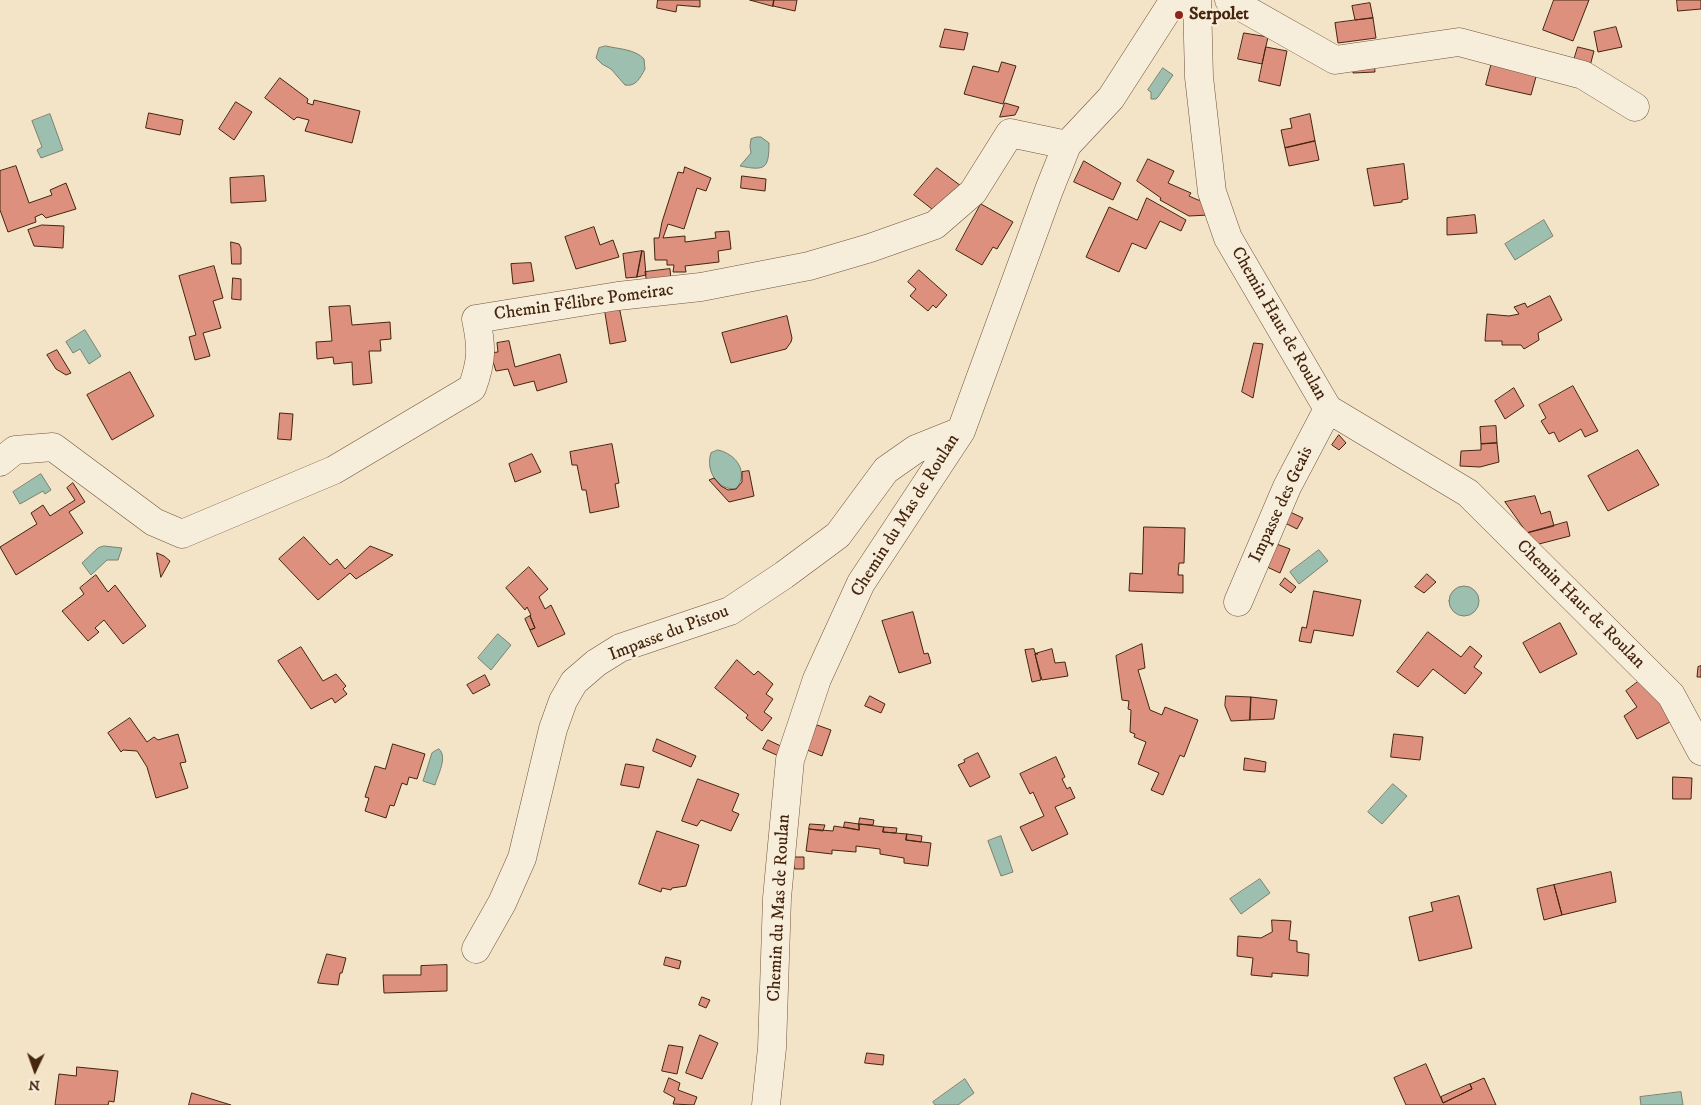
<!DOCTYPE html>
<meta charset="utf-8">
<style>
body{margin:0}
#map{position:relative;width:1701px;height:1105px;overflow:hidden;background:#f3e3c7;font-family:"IM FELL DW Pica",serif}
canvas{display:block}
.north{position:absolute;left:10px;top:1045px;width:50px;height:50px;-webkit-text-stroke:4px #f7eddb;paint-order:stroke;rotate:183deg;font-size:14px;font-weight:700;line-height:20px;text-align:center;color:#45250e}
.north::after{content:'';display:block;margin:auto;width:18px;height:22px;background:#45250e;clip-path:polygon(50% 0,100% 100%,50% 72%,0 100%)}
</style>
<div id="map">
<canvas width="1701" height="1105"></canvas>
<div class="north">N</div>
</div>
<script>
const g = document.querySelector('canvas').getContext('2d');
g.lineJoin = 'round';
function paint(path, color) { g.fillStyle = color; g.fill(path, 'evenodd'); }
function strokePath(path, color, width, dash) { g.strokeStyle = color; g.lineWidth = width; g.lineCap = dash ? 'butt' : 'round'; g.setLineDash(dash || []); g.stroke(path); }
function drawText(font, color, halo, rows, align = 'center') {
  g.font = font + ' "IM FELL DW Pica",serif'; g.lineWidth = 4.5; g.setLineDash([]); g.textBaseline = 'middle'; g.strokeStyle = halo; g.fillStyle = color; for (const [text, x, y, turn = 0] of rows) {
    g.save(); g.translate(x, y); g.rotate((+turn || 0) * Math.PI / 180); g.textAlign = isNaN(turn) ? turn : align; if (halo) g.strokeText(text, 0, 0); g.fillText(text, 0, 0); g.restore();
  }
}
const water = new Path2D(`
 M606,46C618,49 635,49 644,59L645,69C640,78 636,87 625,85L611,69L602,64L596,58L599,48Z
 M1163,68L1173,75L1158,97L1156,99H1151V92L1148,90Z
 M50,114L63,150L41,158L37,150L42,147L32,121Z
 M757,137H761L769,143C769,169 765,171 740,166L751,153L750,146L751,139Z
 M1544,220L1553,236L1515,260L1505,244Z
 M85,330L101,356L89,364L80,349L73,353L66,342Z
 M718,450C737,454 749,473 736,489C717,490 705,470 711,453Z
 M41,474L51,490L45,494L43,491L20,504L13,492Z
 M104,546L122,548L118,560H107L91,575L82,563L98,548Z
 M1319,550L1328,561L1299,584L1290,572Z
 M1449 601a15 15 0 1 1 30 0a15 15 0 1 1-30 0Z
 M498,634L511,645L491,670L478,658Z
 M439,749C448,757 438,774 435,785L423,781L432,753Z
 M1393,784L1407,796L1382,824L1368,812Z
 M1001,836L1013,872L1001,876L988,841Z
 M1260,879L1270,893L1241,914L1230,899Z
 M965,1079L974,1093L958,1105H935L933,1102Z
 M1681,1092L1683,1105H1641L1640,1097Z`);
const building = new Path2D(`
 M658,0H700V7L677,5L676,12L657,8Z
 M750,0H774L773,6Z
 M774,0H797L795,11L773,6Z
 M1554,0H1589L1573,41L1543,30Z
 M1677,0H1701V9L1678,11Z
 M1370,3L1373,18L1355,20L1352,6Z
 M1373,18L1376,38L1338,43L1335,23Z
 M1616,27L1622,47L1598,52L1594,32Z
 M945,29L968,33L964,50L940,47Z
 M1244,33L1268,37L1262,64L1238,59Z
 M1266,47L1287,51L1280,86L1259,81Z
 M1578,47L1594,51L1590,66L1574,60Z
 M1374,61L1375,72L1353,73L1352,63Z
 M1002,62L1016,66L1003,104L964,94L973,66L998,72Z
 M1492,62L1537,73L1531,95L1486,85Z
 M280,78L308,99L307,103L313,105L314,100L360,111L352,143L305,131L309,120L297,117L294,120L265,98Z
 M236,102L252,112L234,140L219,129Z
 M1005,103L1019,107L1015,115L1000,117Z
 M149,113L183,120L180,135L146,128Z
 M1310,114L1315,141L1285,148L1281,130L1292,128L1290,119Z
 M1315,141L1319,160L1289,166L1285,148Z
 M1148,159L1174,171L1168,183L1191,193L1189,196L1198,200L1207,201L1209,215L1189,216L1160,200L1161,198L1137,181Z
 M1084,161L1121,183L1113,200L1074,182Z
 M1404,164L1408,199L1402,200V202L1374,206L1367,169Z
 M16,166L29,203L52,195L50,190L66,183L76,209L46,218L42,214L35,217L36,222L8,232L0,210V171Z
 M685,167L711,178L706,191L697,188L684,229L668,224L663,238L685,236V242L716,238L715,232L729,231L731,249L718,251L719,262L685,266L686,272H673L674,265H667V260H655L654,238H659L662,222L678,172L683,173Z
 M937,168L961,186L932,209L914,195Z
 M264,176L266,201L231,203L230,178Z
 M742,176L766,179L765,191L741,188Z
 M1147,198L1186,220L1181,231L1160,221L1146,249L1132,243L1119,272L1086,257L1109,207L1137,220Z
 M981,204L1013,222L997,249L993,247L982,265L956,250Z
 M1475,215L1477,233L1447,235V218Z
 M42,225L64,226L63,248L34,246L28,230Z
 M594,227L600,245L613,240L619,257L576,269L565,237Z
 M231,242L239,244L241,248V264H232Z
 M642,251L637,277L626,278L623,254Z
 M642,251H644L646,275L637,277Z
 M531,263L534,281L513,284L511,264Z
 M214,266L223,298L213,301L221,328L203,333L210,356L195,360L189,337L196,335L179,276Z
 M670,269L671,280L647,283L645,272Z
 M919,270L947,295L936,308L933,305L928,311L910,296L916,289L908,282Z
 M233,278L241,279V300L232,299Z
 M1550,296L1562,320L1538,333L1539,340L1524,349L1521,345H1502V341H1485L1487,314L1509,316L1519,314L1514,307L1525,303L1527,307Z
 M350,306L352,325L390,322L391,339L380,340L381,351H369L372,383L353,385L352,362L334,364L333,357L317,359L316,342L332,341L329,307Z
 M619,306L626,341L610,344L604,307Z
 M787,316L792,338L791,342L786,349L731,363L722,333Z
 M509,341L515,367L560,354L567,382L537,391L534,381L514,386L508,369L496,371L490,353L498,352L497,343Z
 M1254,343L1263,344L1253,398L1242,392Z
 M57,350L71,373L66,375L56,369L47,355Z
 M130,372L154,416L112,440L87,395Z
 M1573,386L1598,431L1585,437L1581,429L1559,442L1554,432L1549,434L1541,421L1546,418L1539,405Z
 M1514,388L1524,406L1505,419L1495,401Z
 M280,413L293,414L291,440L278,439Z
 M1496,426L1497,443L1481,444L1480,427Z
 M1339,435L1346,443L1339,450L1332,445Z
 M1497,443L1499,462L1480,467L1460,466L1461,451L1481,450V444Z
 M612,444L619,483L615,484L619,507L590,513L586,490H582L577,465H572L570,452Z
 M1638,450L1659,485L1608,511L1588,476Z
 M532,454L541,472L515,482L509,464Z
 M749,471L754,496L729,502L709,480L714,478L721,486L728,490L736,489L742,482V472Z
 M73,483L85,502L69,512L83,533L16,575L0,547L37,524L31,513L43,505L50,516L75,500L67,488Z
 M1535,496L1541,514L1550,511L1554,526L1527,533L1505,502Z
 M1288,511L1303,518L1297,529L1283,522Z
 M1567,522L1570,536L1539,544L1527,533Z
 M1144,527L1185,528L1184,563H1179L1178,575H1183V593L1129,591L1130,573L1142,574Z
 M304,537L330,565L337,559L345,569L370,546L393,555L356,579L350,573L318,600L279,559Z
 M1274,543L1290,549L1280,573L1265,566Z
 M157,553L164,556L170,561L161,577Z
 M529,567L548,589L539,597L545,609L551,605L565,634L538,647L530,630L535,628L530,616L531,615L527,607L525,610L506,588Z
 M1427,574L1436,582L1424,593L1415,587Z
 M96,575L108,592L115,585L146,626L123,644L104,620L95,628L99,632L88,641L62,611L84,594L80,588Z
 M1285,578L1296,587L1291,593L1280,585Z
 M1314,591L1361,600L1353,636L1314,630L1311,643L1299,641L1302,627L1306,628Z
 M913,612L924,654L928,653L931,663L899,673L882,621Z
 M530,616L535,628L530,630L525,619Z
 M1560,623L1577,654L1540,673L1523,643Z
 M1428,632L1461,657L1470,646L1482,656L1474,667L1482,673L1465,694L1433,669L1418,687L1397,672Z
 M1142,644L1145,668L1138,670L1150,710L1162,715L1165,707L1198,720L1184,757L1180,755L1163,795L1151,790L1159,773L1138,764L1146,742L1134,737L1135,734L1130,732L1131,710L1128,709L1129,701L1122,700L1116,656Z
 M301,647L323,681L336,674L346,686L343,689L347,694L335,703L332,698L311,709L278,661Z
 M1034,649L1035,653L1038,654H1035L1041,680L1032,682L1025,650Z
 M1052,649L1055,663L1065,662L1068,676L1042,680L1035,654Z
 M737,660L754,675L758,671L773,684L766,694L773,699L764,712L772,718L762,731L746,718L748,715L715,688Z
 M1701,666V677H1697L1698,667Z
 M485,675L490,685L473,694L467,685Z
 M1639,681L1663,705L1672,721L1637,739L1624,716L1637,707L1626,691Z
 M870,696L885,704L881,713L865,706Z
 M1226,696L1251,697L1250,720L1231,721L1225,706Z
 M1251,697L1277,700L1274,719L1250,720Z
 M130,718L147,742L154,737L158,740L178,734L186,762L180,763L188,788L156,798L147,767L137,751L123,750L121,752L108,733Z
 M817,725L831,730L822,756L807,750Z
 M1394,734L1423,737L1420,760L1391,757Z
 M657,739L696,756L691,767L653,751Z
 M768,740L785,748L781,757L763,749Z
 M393,744L425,754L417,779L409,777L407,785L402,783L394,806L390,805L386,818L365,811L369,798L365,797L375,766L385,769Z
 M978,753L990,777L970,787L958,765L965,762L964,760Z
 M1056,757L1065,777L1062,779L1067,789L1070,787L1075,798L1055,807L1068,834L1032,851L1020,827L1044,816L1033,792L1030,794L1020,774Z
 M1245,758L1266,762L1265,772L1244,770Z
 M626,764L644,767L639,788L621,785Z
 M1673,777L1692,778L1691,799H1673Z
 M698,779L739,794L732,811L739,814L731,831L701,820L697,826L682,821Z
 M860,818L874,820L873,825L859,824Z
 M845,822L859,824V830L844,827Z
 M810,824L825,825L823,831L809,829Z
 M859,824L884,827L883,832L907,834L906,840L931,843L928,866L904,863V858L880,854V849L856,846V852L832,850V854L806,851L809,829L833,831L834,826L859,830Z
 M884,827L897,828L896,833L883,832Z
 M657,831L699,845L686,886L672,888L671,890L662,888L661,892L639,884Z
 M907,834L922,836L921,842L906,840Z
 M793,857H804V869H795Z
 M1611,872L1616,902L1562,915L1554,885Z
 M1554,885L1562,915L1544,920L1537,889Z
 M1459,896L1472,948L1419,961L1409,917L1433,911L1431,903Z
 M1272,920L1291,921L1289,940L1297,941V952L1309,954L1308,976L1272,973V977L1251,975L1253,958L1237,956L1238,936L1261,938L1272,932Z
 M327,954L346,958L342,973H340L338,985L318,983Z
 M666,957L681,961L679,969L664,965Z
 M447,965V991L384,993L383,975H421V966Z
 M702,997L710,1000L706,1008L699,1005Z
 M700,1035L718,1043L702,1079L686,1073Z
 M669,1045L683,1047L677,1074L662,1071Z
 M867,1053L884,1055L883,1065L865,1063Z
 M1426,1064L1443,1103L1472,1089L1470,1084L1484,1078L1496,1105H1406L1394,1078Z
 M77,1067L118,1071L114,1102L109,1101L108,1105H55L59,1074L76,1076Z
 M669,1078L680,1083L678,1090L697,1097L694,1105L673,1104L675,1098L664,1092Z
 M1470,1084L1472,1089L1443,1103L1441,1097Z
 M192,1093L231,1105H189Z`);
const street = new Path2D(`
 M1197,0L1199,77L1212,192L1228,238L1328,409L1468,493L1671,695L1701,751
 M1229,0L1335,60L1459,42L1583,75L1635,107
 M0,462L15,450L53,447L154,522L182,534L334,470L472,388C482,361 482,347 476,319L618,296L701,287L809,266L870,248L935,225L973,192L1010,133L1067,145
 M1238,602L1287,487L1328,409
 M476,949L502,903L522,858L553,729L563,701L574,682L596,663L620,648L730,611L784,575L838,535L886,470L916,449L961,431
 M766,1105L772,1048L777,898L790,760L817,679L861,583L961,431L1049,190L1067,145L1111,98L1174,0`);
const markers = [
 [1179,15,5,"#8f2418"]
];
const poiNames = [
 ["Serpolet",1189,15]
];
const streetNames = [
 ["Chemin Félibre Pomeirac",584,303,-8],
 ["Chemin Haut de Roulan",1278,324,60],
 ["Impasse des Geais",1282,505,-65],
 ["Chemin du Mas de Roulan",906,516,-58],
 ["Chemin Haut de Roulan",1580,605,45],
 ["Impasse du Pistou",669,634,-21],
 ["Chemin du Mas de Roulan",780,908,-87]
];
paint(water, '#9dbfb0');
strokePath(water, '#7a816f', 1);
paint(building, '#dc907d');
strokePath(building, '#45250e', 1);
strokePath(street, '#70543c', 29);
strokePath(street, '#f7eddb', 28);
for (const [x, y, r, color] of markers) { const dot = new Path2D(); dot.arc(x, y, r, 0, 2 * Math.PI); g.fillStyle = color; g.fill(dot); strokePath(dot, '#f7eddb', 2); }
drawText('bold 18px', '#45250e', '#f7eddb', poiNames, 'left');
drawText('18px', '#45250e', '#f7eddb', streetNames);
</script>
